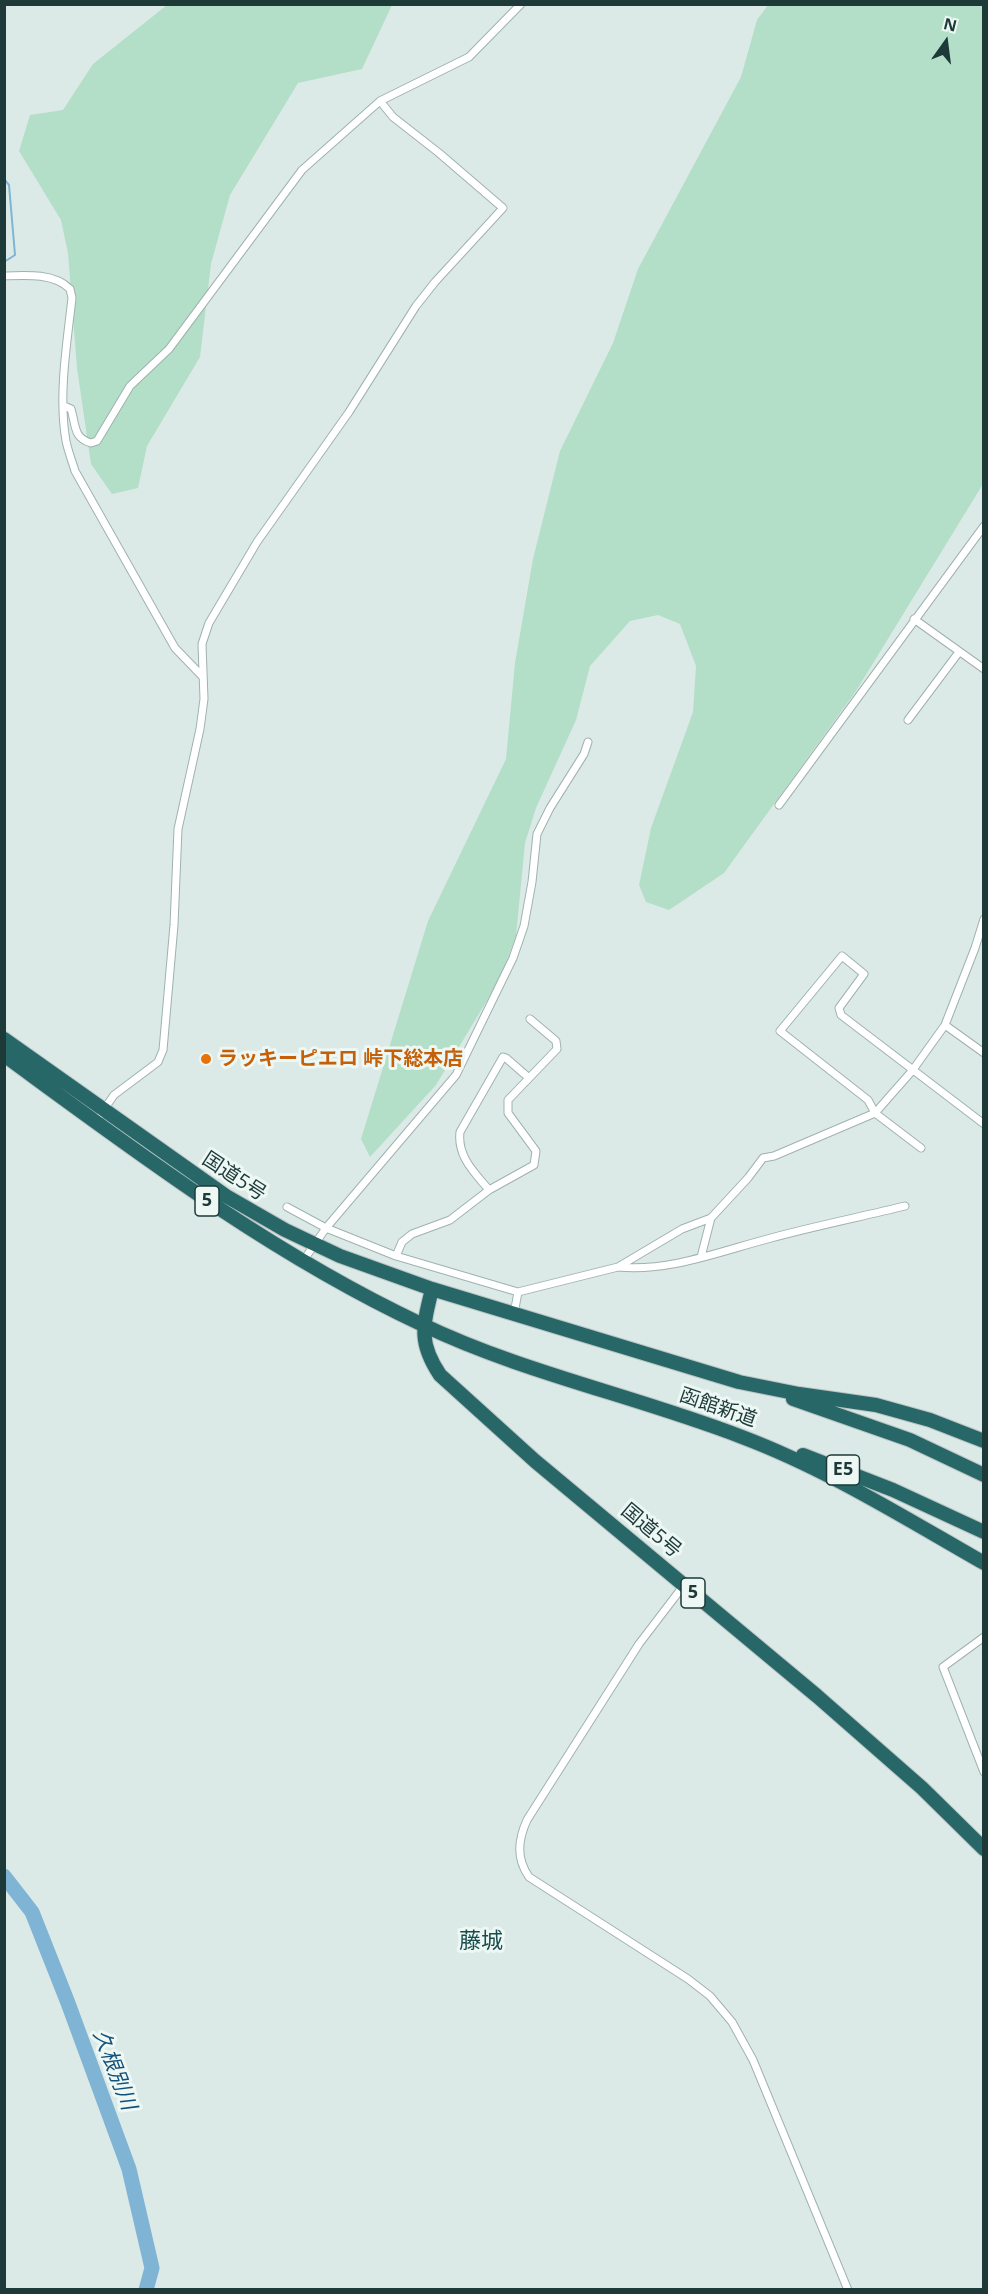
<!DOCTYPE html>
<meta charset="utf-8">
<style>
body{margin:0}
#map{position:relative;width:988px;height:2294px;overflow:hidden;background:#dceae7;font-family:"Open Sans",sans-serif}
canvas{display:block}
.frame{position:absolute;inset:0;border:6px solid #1d3a39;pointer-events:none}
.north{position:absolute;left:916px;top:12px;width:60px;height:60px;-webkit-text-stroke:4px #edf7f4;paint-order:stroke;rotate:14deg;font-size:16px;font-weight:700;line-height:24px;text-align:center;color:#1d3a39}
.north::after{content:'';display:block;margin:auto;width:21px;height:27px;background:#1d3a39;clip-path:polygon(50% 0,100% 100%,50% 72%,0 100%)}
</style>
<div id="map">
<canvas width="988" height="2294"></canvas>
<div class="frame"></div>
<div class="north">N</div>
</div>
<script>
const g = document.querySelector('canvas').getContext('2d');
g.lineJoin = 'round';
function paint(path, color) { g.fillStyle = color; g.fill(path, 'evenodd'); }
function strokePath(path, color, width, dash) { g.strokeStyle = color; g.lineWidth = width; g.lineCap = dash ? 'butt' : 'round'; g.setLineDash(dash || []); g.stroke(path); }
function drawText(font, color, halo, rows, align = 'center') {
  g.font = font + ' "Open Sans","Noto Sans JP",sans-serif'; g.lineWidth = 6; g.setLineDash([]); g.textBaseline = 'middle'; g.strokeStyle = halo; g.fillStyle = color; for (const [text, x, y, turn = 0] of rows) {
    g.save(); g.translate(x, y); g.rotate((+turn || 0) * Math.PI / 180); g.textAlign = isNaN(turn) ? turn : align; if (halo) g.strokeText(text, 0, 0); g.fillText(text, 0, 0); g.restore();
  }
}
const green = new Path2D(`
 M167,5H392L362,69L298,83L230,195L211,264L200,357L147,446L138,488L112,494L91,464L77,368L68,253L61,220L19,151L30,115L63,110L93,64Z
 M768,5H983V484L856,691L724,873L669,910L646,902L639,885L651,828L693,712L696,666L680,624L658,615L630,621L590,666L576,720L536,808L525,843L516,936L500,979L436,1085L370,1157L361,1139L428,921L506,759L515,663L533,559L560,451L613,343L638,269L741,77L757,20Z`);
const stream = new Path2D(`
 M4,179L9,185L15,255L4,262`);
const river = new Path2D(`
 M4,1876L32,1912L68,2003L129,2169L152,2268L146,2290`);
const street = new Path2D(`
 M4,276C26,275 54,273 70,289L72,298C67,343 58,396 66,441C68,451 72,461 75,471L175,648L203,677
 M64,406L71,409C76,425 73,438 91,443L97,441L130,386L169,349L302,170L380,101L469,57L521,4
 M914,619L984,669
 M908,720L959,652
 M779,805L984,526
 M945,1025L984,1053
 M96,1121L114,1095L158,1062L163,1050L174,925L178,829L200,729L204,699L202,644L209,623L257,542L349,412L416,306L435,282L503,208L439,153L393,117L380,101
 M921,1148L875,1113L868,1100L780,1031L842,956L864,974L839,1008L841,1015L984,1124
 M489,1190C475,1173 457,1157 460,1132L503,1057L506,1058L529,1078
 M287,1207L326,1228L396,1256L518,1292L618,1267L682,1229L711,1218L748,1178L763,1158L774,1156L875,1113L912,1071L945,1025L975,948L984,919
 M396,1256L402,1242L412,1234L450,1220L489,1190L534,1165L536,1151L508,1113V1100L557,1049L556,1041L530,1019
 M701,1257L711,1218
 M303,1261L326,1228L456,1075L513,958L524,926L532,882L537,834L550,808L584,754L588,742
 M618,1267C670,1272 721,1251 771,1238C815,1226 860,1217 905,1206
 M514,1314L518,1292
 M684,1585L639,1644L527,1820C518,1840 516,1858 529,1877L688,1979L710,1996L732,2022L753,2060L848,2290
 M984,1637L943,1667L984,1772`);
const highway = new Path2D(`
 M4,1039L226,1196L285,1230L340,1256L432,1289L739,1382L799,1394L876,1405L930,1420L984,1441
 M4,1055C138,1153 270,1253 421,1324C523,1373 636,1396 742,1437C827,1469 905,1518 984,1563
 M432,1289C423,1326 418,1342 440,1375L535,1461L817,1696L922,1788L984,1849
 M793,1399L910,1440L984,1475
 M803,1455L893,1490L984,1532`);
const markers = [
 [206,1059,6,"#e8710a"]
];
const shields = [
 [207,1201,24],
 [843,1470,33],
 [693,1593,24]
];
const shieldNames = [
 ["5",207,1201],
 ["E5",843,1470],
 ["5",693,1593]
];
const foodNames = [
 ["ラッキーピエロ 峠下総本店",218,1059]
];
const streetNames = [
 ["国道5号",234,1177,33],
 ["函館新道",718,1408,19],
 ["国道5号",651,1531,40]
];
const waterNames = [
 ["久根別川",114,2070,69]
];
const quarterNames = [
 ["藤城",481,1942]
];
paint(green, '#b3dec8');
strokePath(stream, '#7fb4d5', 2);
strokePath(river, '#7fb4d5', 15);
strokePath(street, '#9fb2af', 9);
strokePath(highway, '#bbc4c4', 16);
strokePath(street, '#fff', 7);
strokePath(highway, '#276768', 14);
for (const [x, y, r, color] of markers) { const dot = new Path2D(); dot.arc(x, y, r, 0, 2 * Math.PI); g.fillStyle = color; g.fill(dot); strokePath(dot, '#edf7f4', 2); }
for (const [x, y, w] of shields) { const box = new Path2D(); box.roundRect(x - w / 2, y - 15, w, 30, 4.5); g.fillStyle = '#edf7f4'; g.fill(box); strokePath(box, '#1d3a39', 1.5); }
drawText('bold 18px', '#1d3a39', null, shieldNames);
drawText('bold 20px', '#c56008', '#edf7f4', foodNames, 'left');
drawText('20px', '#1d3a39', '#edf7f4', streetNames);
drawText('italic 21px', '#14517a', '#edf7f4', waterNames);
drawText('22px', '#184d4d', '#edf7f4', quarterNames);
</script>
